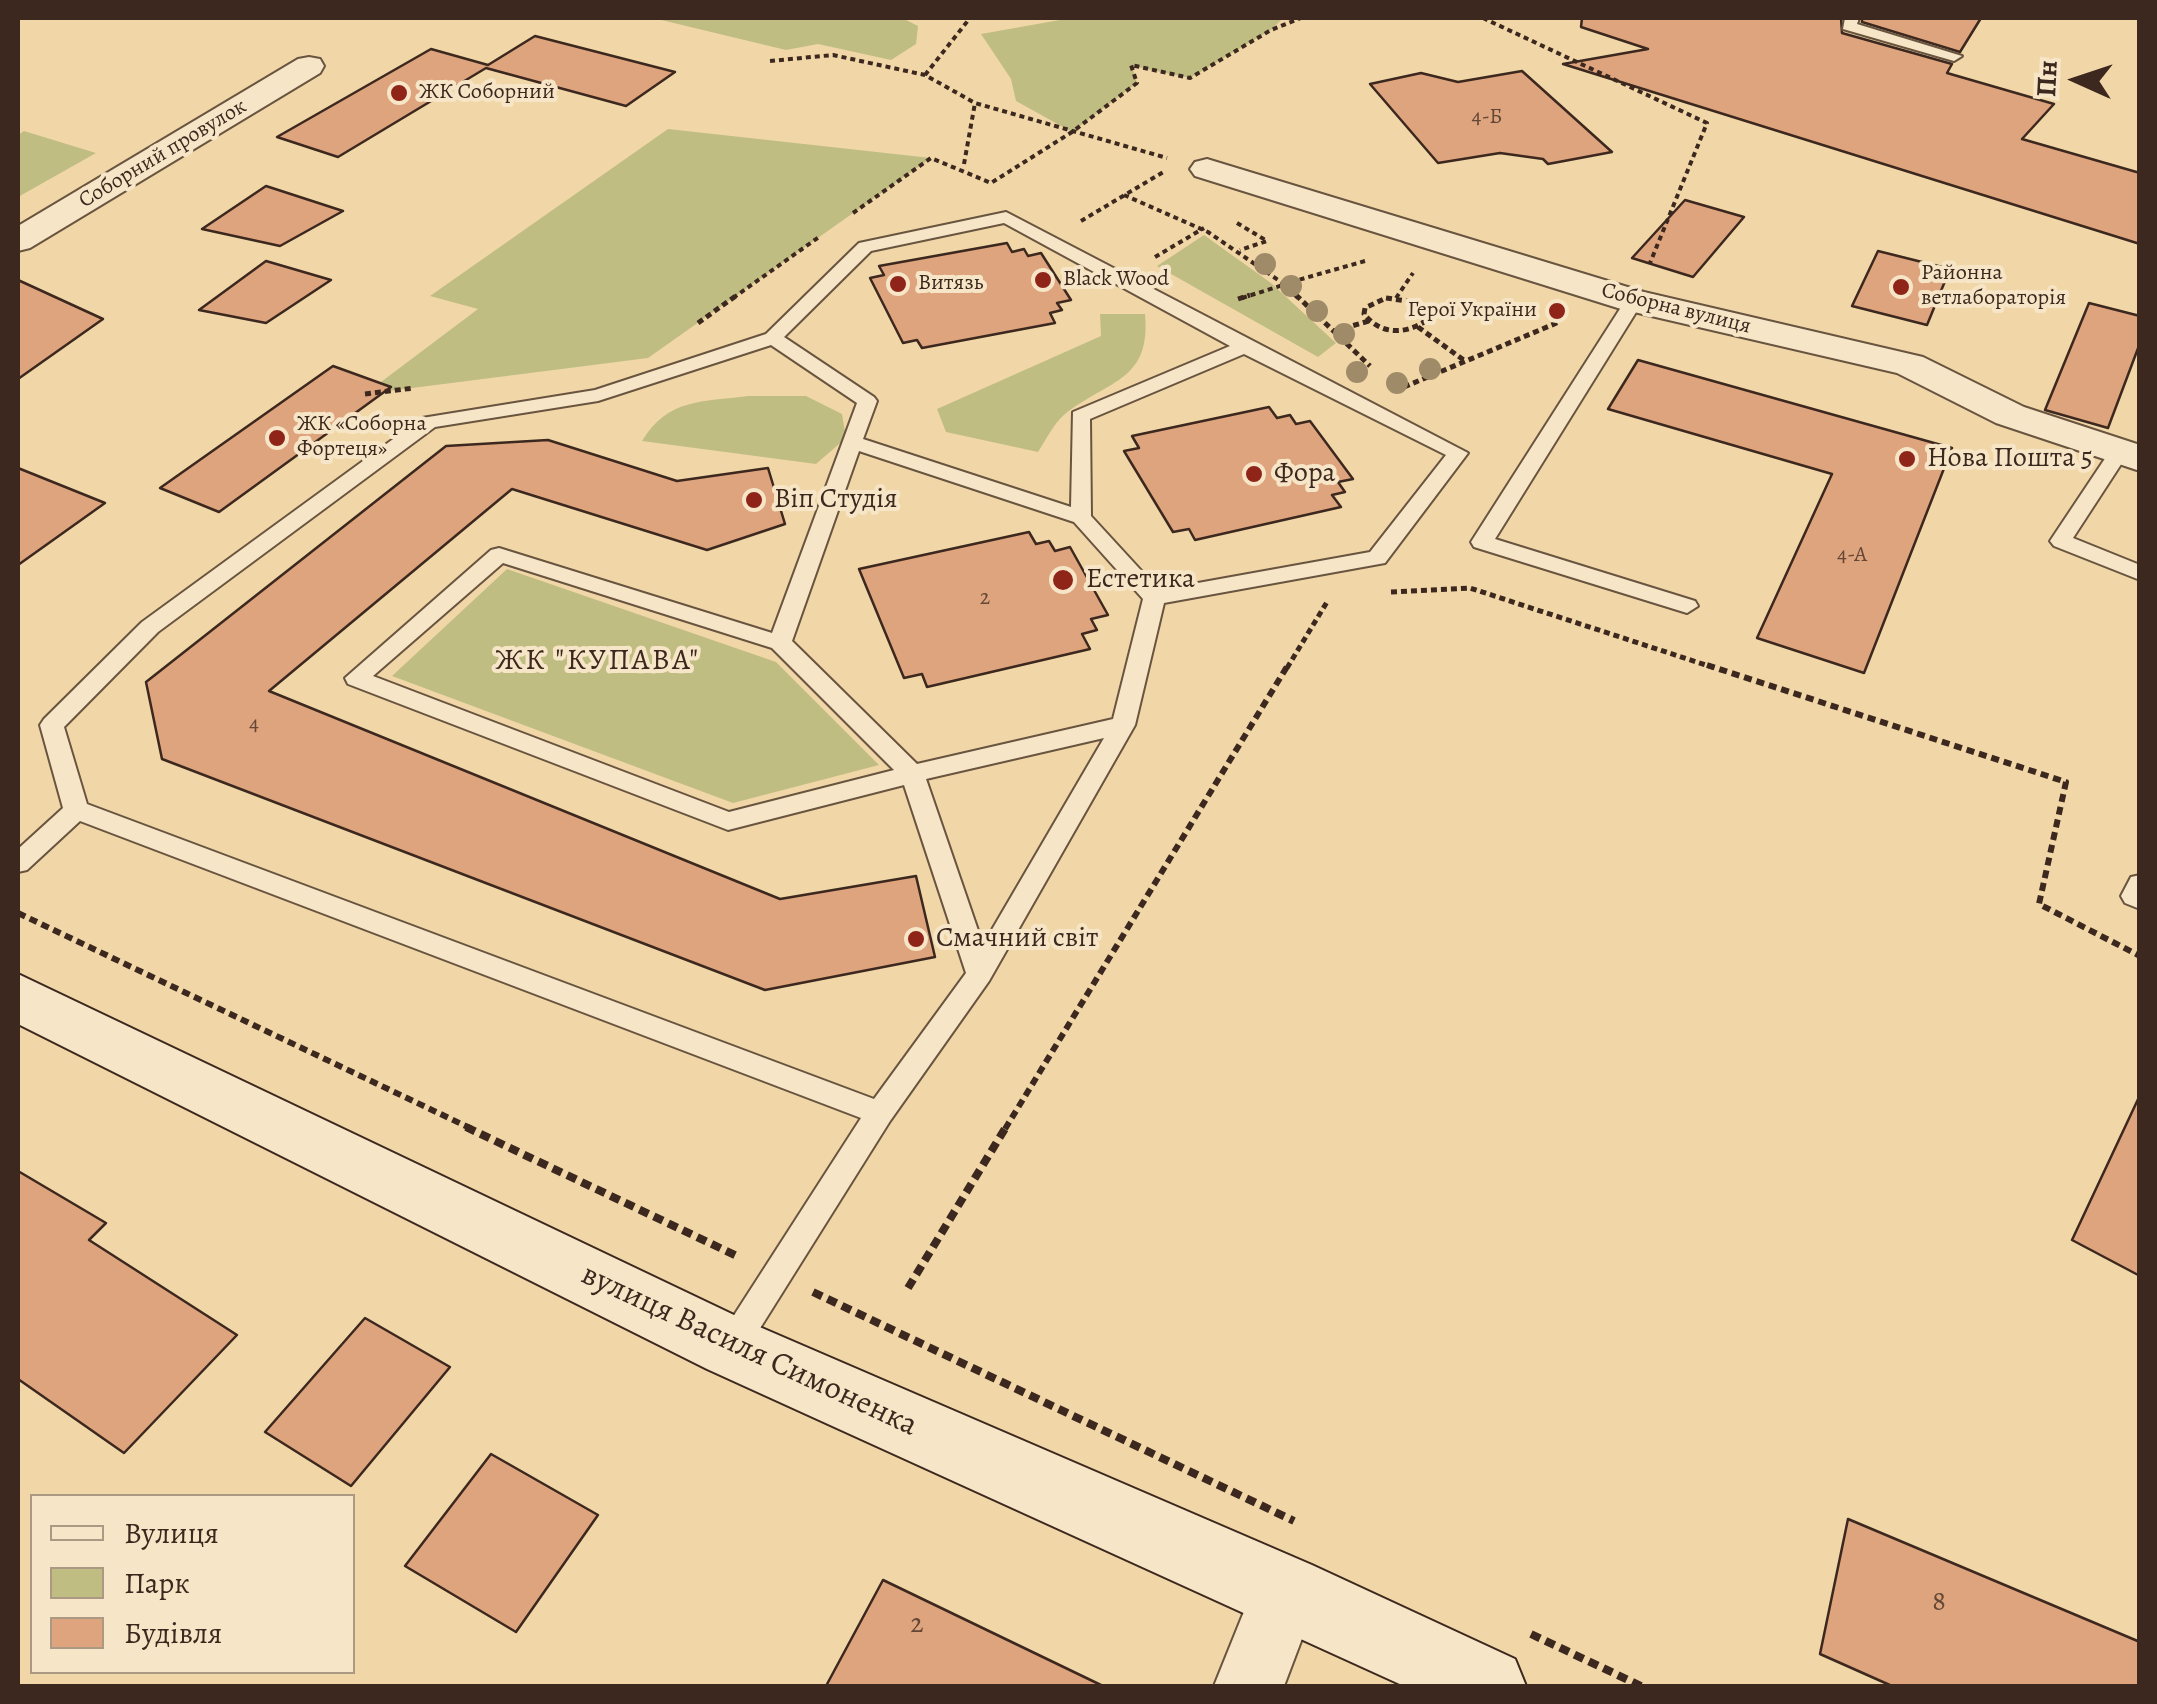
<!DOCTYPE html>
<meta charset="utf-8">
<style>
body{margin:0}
#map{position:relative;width:2157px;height:1704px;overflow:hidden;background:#f1d7a7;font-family:Alegreya,serif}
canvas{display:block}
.frame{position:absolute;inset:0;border:20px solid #3c281e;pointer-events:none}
.legend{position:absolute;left:30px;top:1494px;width:325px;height:180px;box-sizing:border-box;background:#f6e5c6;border:2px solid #ac9983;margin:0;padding:12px 18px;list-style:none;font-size:30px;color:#3c281e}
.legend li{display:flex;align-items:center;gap:20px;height:50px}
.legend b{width:50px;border:2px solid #ac9983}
.north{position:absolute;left:2027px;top:30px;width:100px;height:100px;-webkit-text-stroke:8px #f6e5c6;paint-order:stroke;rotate:273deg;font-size:28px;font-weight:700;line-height:40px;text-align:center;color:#3c281e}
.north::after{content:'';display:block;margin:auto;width:35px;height:45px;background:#3c281e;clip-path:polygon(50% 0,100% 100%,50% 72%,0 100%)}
</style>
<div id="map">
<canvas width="2157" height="1704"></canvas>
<div class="frame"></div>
<ul class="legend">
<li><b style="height:12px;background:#f6e5c6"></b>Вулиця</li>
<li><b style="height:28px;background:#c0bd83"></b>Парк</li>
<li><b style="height:28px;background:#dea47d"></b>Будівля</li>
</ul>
<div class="north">Пн</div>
</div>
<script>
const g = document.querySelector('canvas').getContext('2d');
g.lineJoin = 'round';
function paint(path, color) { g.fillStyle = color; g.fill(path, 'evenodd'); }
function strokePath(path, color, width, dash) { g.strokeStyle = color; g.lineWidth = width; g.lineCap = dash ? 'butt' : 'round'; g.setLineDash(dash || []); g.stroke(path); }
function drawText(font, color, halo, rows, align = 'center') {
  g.font = font + ' Alegreya,serif'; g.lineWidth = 8; g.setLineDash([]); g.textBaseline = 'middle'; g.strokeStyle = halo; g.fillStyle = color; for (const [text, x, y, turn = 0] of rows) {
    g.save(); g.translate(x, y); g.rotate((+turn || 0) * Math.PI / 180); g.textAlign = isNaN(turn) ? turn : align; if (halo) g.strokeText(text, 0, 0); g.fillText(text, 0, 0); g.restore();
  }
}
const green = new Path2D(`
 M653,18H902L918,26L916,44L891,60L818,44L786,50Z
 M1071,18H1283L1271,30L1190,78L1132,66L1137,83L1072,132L1016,101L1011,79L981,34Z
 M668,129L931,158L648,358L365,394L478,309L430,296Z
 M24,131L96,153L18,197V135Z
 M1204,235L1271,283L1336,343L1318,357L1157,266Z
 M1100,314H1145C1151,381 1110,379 1065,414C1054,423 1046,440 1038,452L946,432L937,409L1101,336Z
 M748,396H806L842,414L846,438L816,464L642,441C668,398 702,402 748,396Z
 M507,569L776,662L879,765L733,803L392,676Z`);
const building = new Path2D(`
 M1582,18H1841L1842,33L1952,64L1947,73L2054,104L2022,139L2140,173V244L1563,64L1648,49L1581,27Z
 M1862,18H1981L1960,52L1862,22Z
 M535,36L675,72L626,106L486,68L338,157L277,137L431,49L488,65Z
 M1522,71L1612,152L1548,164L1543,159L1500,153L1438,163L1370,84L1421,73L1458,82Z
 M266,186L343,211L280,246L202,229Z
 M1685,200L1744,217L1693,277L1632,258Z
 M1007,243L1012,252L1024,249L1028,256L1041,253L1071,300L1057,303L1062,310L1050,313L1055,323L922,348L917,340L903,343L870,278L884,275L879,266Z
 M1878,251L1950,269L1927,325L1852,306Z
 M266,261L331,280L266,323L199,310Z
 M18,280L103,319L18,379Z
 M2089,303L2140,316V343L2108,428L2045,410Z
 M1638,360L1952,448L1864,673L1757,638L1832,474L1608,409Z
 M333,366L391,387L219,512L160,488Z
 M1269,407L1277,418L1290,415L1296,424L1310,421L1353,479L1338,482L1345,492L1332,495L1341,507L1195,540L1189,529L1173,532L1124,451L1139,448L1132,436Z
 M548,440L677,481L768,468L785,524L707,550L512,489L269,691L780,899L916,876L935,957L765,990L162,759L146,682L446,446Z
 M18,468L105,503L18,565Z
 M1029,532L1036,544L1049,541L1055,551L1070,547L1108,615L1091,619L1097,630L1082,634L1090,649L927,687L922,674L904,678L859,569Z
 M2140,1095V1276L2072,1240Z
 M18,1171L106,1223L89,1240L237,1335L124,1453L18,1379Z
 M365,1318L450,1367L351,1486L265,1432Z
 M491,1454L598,1515L516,1632L405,1566Z
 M1848,1519L2140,1642V1686H1892L1820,1654Z
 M883,1580L1103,1686H826Z`);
const pathFar3 = new Path2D(`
 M1483,18L1707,123L1650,263
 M770,61L833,55L925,75L975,103L1167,158
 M925,75L970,18
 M964,164L975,103
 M1124,195L1208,232L1284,284
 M853,213L931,158L991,183L1072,132L1137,83L1131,65L1190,78L1271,30L1301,18
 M1081,221L1165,171
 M1237,223L1267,241L1240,250
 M1155,257L1204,228
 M733,298L819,237
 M1242,298L1283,285
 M1298,298L1284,284L1365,261
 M1396,298L1413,273`);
const pathFar2 = new Path2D(`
 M1296,295L1370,366
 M1386,298L1414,302L1425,312L1424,322C1403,335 1380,334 1364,314L1365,308Z
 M1238,299L1250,295
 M698,323L737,295
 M1418,327L1465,361
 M1334,331L1369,321
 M1404,387L1559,322
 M365,394L414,388
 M1391,592L1470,588L1715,668
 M1287,668L1327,602`);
const pathFar1 = new Path2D(`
 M1707,665L2066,782L2039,904L2140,956
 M18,913L472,1129
 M1005,1129L1288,665`);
const path = new Path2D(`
 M466,1127L739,1257
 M908,1288L1006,1127
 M813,1292L1294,1521
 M1531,1634L1641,1686`);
const lane = new Path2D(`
 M1845,18H1859L1857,24L1962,56L1954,61L1843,29Z
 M1006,212L1468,453L1385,563L1164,603L1135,725L989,981L890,1121L742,1357L731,1361L720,1357L715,1347L720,1337L861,1118L80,821L27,870L18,872V849L63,808L40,725L44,719L142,622L422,418L595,390L766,334L859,243ZM1004,223L1230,346L1073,412L1071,507L863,439L877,401L874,397L784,337L871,251ZM771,345L857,403L772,633L499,548L491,550L345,678L348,684L728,830L904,785L966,973L874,1099L87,804L64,727L158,632L435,427L598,401ZM1244,354L1446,455L1370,552L1159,590L1091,516L1090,419ZM859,451L1074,522L1143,599L1113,719L917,764L792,641ZM503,563L772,648L894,770L729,812L373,676ZM1104,738L983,945L926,779Z
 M1634,296L1643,301L1495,539L1695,601L1698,606L1687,613L1474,547L1471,542L1625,301Z
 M2119,446L2129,452L2073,538L2140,565V580L2054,546L2050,541L2112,448Z
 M2140,875V909L2125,903L2121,896L2131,877Z`);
const street = new Path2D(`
 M309,57L320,59L324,66L320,73L30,248L18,251V226L298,59Z
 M1207,159L1644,292L1923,357L2024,407L2140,445V471L1996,423L1897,373L1621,309L1195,176L1190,169L1195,162Z
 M1286,1557L1310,1567L1320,1591L1284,1686H1214L1262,1567Z`);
const secondary = new Path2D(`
 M18,974L755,1325L1312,1565L1515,1659L1526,1686H1404L707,1369L18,1024Z`);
const trees = [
 [1265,264],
 [1291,286],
 [1317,311],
 [1344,334],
 [1430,369],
 [1357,372],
 [1397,383]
];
const markers = [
 [399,93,10,"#8f2418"],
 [1043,280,10,"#8f2418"],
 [898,284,10,"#8f2418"],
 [1901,287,10,"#8f2418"],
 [1557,311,10,"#8f2418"],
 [277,438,10,"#8f2418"],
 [1907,459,10,"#8f2418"],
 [1254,474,10,"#8f2418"],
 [754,500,10,"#8f2418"],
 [1063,580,12,"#8f2418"],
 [916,939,10,"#8f2418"]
];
const farPoinames = [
 ["ЖК Соборний",419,93],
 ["Районна",1921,274],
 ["ветлабораторія",1921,299],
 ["Black Wood",1063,280],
 ["Витязь",918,284],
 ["Герої України",1537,311,"right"],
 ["ЖК «Соборна",297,425],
 ["Фортеця»",297,450]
];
const numberNames = [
 ["4-Б",1487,118],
 ["4-А",1852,556],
 ["2",985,599],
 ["4",254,725]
];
const farStreetnames = [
 ["Соборний провулок",163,154,-31],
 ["Соборна вулиця",1676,309,14]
];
const poiNames = [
 ["Нова Пошта 5",1927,459],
 ["Фора",1274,474],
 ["Віп Студія",774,500],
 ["Естетика",1086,580],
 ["Смачний світ",936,939]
];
const nearNumbernames = [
 ["8",1939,1603],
 ["2",917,1625]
];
const neighbourhoodNames = [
 ["ЖК \"КУПАВА\"",598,662]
];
const nearStreetnames = [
 ["вулиця Василя Симоненка",749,1351,25]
];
paint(green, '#c0bd83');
paint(building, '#dea47d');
strokePath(building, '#3c281e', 2.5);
strokePath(lane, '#695440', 4);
strokePath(street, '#695440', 4);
strokePath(secondary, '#3c281e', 4);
strokePath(pathFar3, '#3c281e', 4, [5, 4]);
strokePath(pathFar2, '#3c281e', 5, [6, 4]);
strokePath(pathFar1, '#3c281e', 6, [8, 5]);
strokePath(path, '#3c281e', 8, [10, 6]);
paint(lane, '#f6e5c6');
paint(street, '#f6e5c6');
paint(secondary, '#f6e5c6');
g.fillStyle = '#a08b69';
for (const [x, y] of trees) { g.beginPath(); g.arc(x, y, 11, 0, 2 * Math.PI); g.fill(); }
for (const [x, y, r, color] of markers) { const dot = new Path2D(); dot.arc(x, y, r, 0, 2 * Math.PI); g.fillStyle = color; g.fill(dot); strokePath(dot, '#f6e5c6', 4); }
drawText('22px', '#3c281e', '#f6e5c6', farPoinames, 'left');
drawText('22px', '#644736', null, numberNames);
drawText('22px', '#3c281e', '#f6e5c6', farStreetnames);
drawText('28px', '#3c281e', '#f6e5c6', poiNames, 'left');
drawText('28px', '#644736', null, nearNumbernames);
g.letterSpacing = '2.5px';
drawText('30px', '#3c281e', '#f6e5c6', neighbourhoodNames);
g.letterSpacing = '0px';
drawText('32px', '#3c281e', '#f6e5c6', nearStreetnames);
</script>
